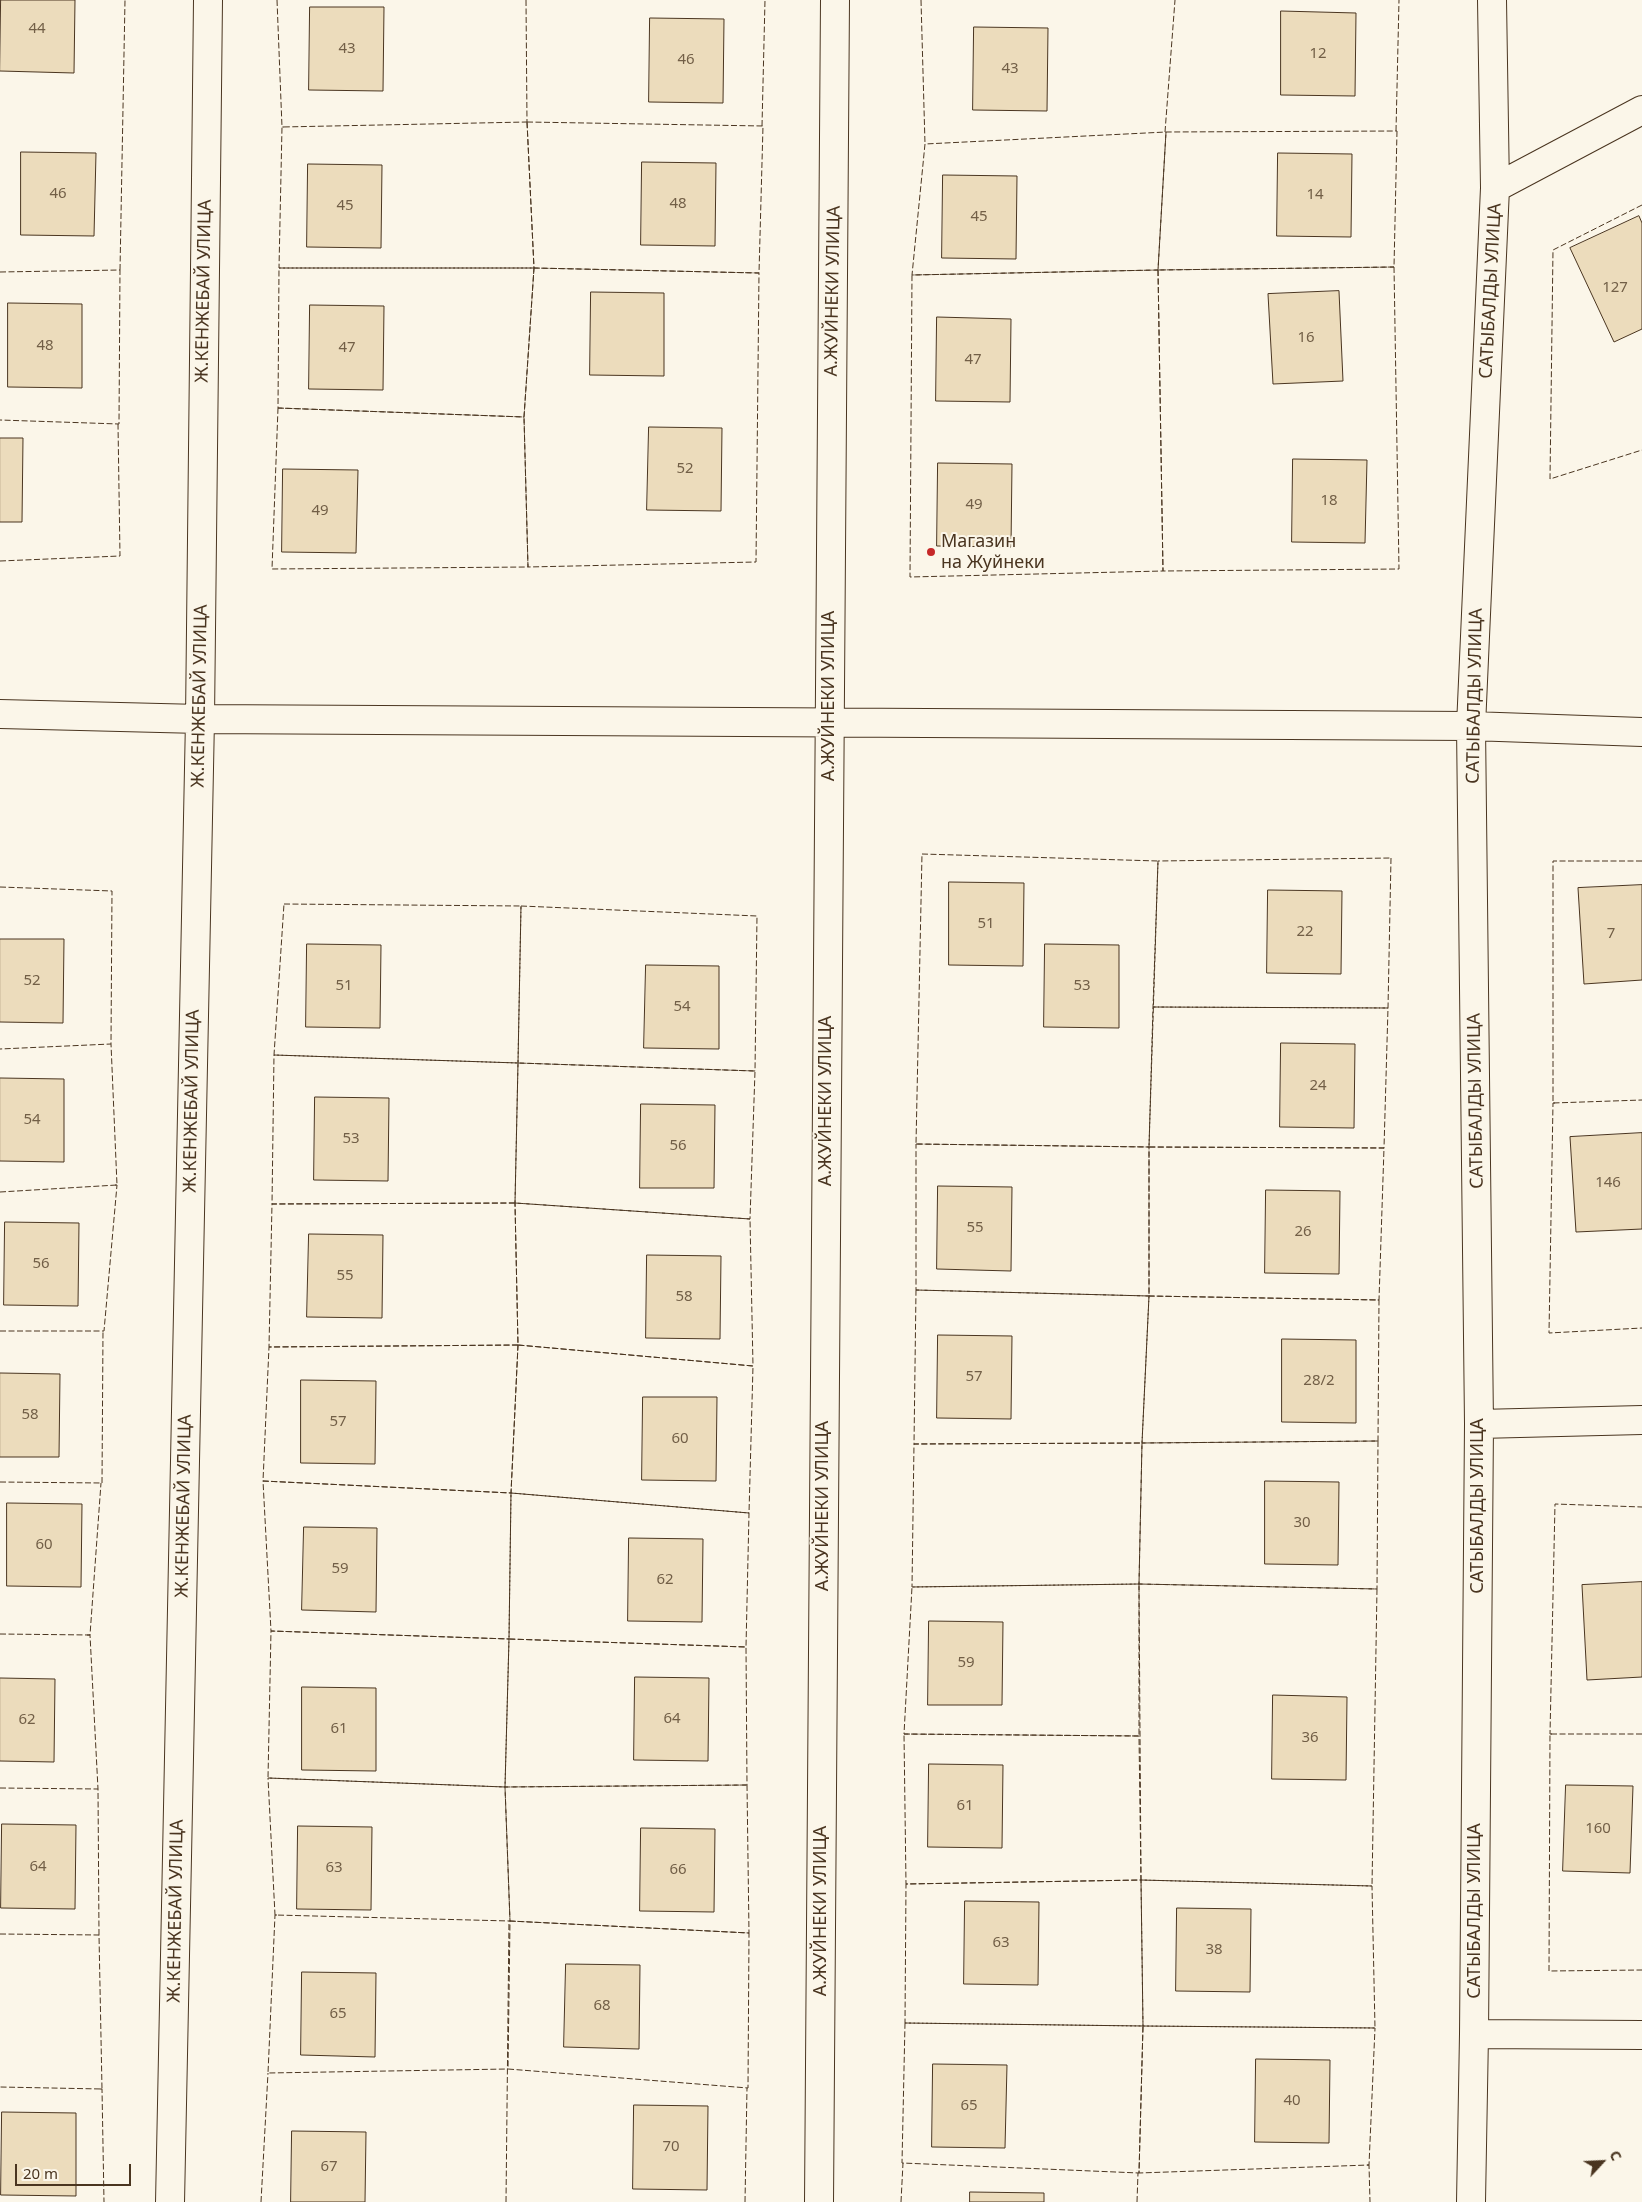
<!DOCTYPE html>
<meta charset="utf-8">
<style>
body{margin:0}
#map{position:relative;width:1642px;height:2202px;overflow:hidden;background:#fbf6e9;font-family:"Noto Sans",sans-serif}
canvas{display:block}
.north{position:absolute;left:1577px;top:2137px;width:50px;height:50px;-webkit-text-stroke:4px #fbf6e9;paint-order:stroke;rotate:65deg;font-size:14px;font-weight:700;line-height:20px;text-align:center;color:#4a3520}
.north::after{content:'';display:block;margin:auto;width:18px;height:22px;background:#4a3520;clip-path:polygon(50% 0,100% 100%,50% 72%,0 100%)}
.scale{position:absolute;left:15px;top:2164px;width:116px;height:22px;box-sizing:border-box;border:2px solid #4a3520;border-top:0;padding-left:6px;font-size:15px;line-height:18px;white-space:nowrap;color:#4a3520;-webkit-text-stroke:4px #fbf6e9;paint-order:stroke}
</style>
<div id="map">
<canvas width="1642" height="2202"></canvas>
<div class="north">С</div>
<div class="scale">20 m</div>
</div>
<script>
const g = document.querySelector('canvas').getContext('2d');
g.lineJoin = 'round';
function paint(path, color) { g.fillStyle = color; g.fill(path, 'evenodd'); }
function strokePath(path, color, width, dash) { g.strokeStyle = color; g.lineWidth = width; g.lineCap = dash ? 'butt' : 'round'; g.setLineDash(dash || []); g.stroke(path); }
function drawText(font, color, halo, rows, align = 'center') {
  g.font = font + ' "Noto Sans",sans-serif'; g.lineWidth = 4; g.setLineDash([]); g.textBaseline = 'middle'; g.strokeStyle = halo; g.fillStyle = color; for (const [text, x, y, turn = 0] of rows) {
    g.save(); g.translate(x, y); g.rotate((+turn || 0) * Math.PI / 180); g.textAlign = isNaN(turn) ? turn : align; if (halo) g.strokeText(text, 0, 0); g.fillText(text, 0, 0); g.restore();
  }
}
const building = new Path2D(`
 M1,0H75L74,73L0,71Z
 M310,7H384L383,91L309,90Z
 M1281,11L1356,13L1355,96L1281,95Z
 M650,18L724,19L723,103L649,102Z
 M974,27L1048,28L1047,111L973,110Z
 M21,152L96,153L94,236L21,235Z
 M1278,153L1352,154L1351,237L1277,236Z
 M642,162L716,163L715,246L641,245Z
 M308,164L382,165L381,248L307,247Z
 M943,175L1017,176L1016,259L942,258Z
 M1639,216L1642,223V329L1614,342L1570,248Z
 M1339,291L1343,381L1273,384L1268,294Z
 M591,292L664,293V376L590,375Z
 M8,303L82,304V388L8,387Z
 M310,305L384,306L383,390L309,389Z
 M937,317L1011,319L1010,402L936,401Z
 M649,427L722,428L721,511L647,510Z
 M0,438H23L22,522H0Z
 M1293,459L1367,460L1365,543L1292,542Z
 M938,463L1012,464L1011,547L937,546Z
 M283,469L358,470L356,553L282,552Z
 M949,882L1024,883L1023,966L949,965Z
 M1642,885V980L1584,984L1578,888Z
 M1268,890L1342,891L1341,974L1267,973Z
 M0,939H64L63,1023L0,1022Z
 M307,944L381,945L380,1028L306,1027Z
 M1045,944L1119,945V1028L1044,1027Z
 M646,965L719,966V1049L644,1048Z
 M1281,1043L1355,1044L1354,1128L1280,1127Z
 M0,1078L64,1079V1162L0,1161Z
 M315,1097L389,1098L388,1181L314,1180Z
 M641,1104L715,1105L714,1188H640Z
 M1642,1133V1229L1576,1232L1570,1137Z
 M938,1186L1012,1187L1011,1271L937,1269Z
 M1266,1190L1340,1191L1339,1274L1265,1273Z
 M5,1222L79,1223L78,1306L4,1305Z
 M309,1234L383,1235L382,1318L307,1317Z
 M647,1255L721,1256L720,1339L646,1338Z
 M938,1335L1012,1336L1011,1419L937,1418Z
 M1282,1339L1356,1340V1423L1282,1422Z
 M0,1373L60,1374L59,1457H0Z
 M301,1380L376,1381L375,1464L301,1463Z
 M643,1397H717L716,1481L642,1480Z
 M1265,1481L1339,1482L1338,1565L1265,1564Z
 M7,1503L82,1504L81,1587L7,1586Z
 M304,1527L377,1528L376,1612L302,1610Z
 M629,1538L703,1539L702,1622L628,1621Z
 M1642,1582V1677L1587,1680L1582,1585Z
 M929,1621L1003,1622L1002,1705H928Z
 M635,1677L709,1678L708,1761L634,1760Z
 M0,1678L55,1679L54,1762L0,1761Z
 M302,1687L376,1688V1771L302,1770Z
 M1273,1695L1347,1697L1346,1780L1272,1779Z
 M929,1764L1003,1765L1002,1848L928,1847Z
 M1566,1785L1633,1786L1630,1873L1563,1871Z
 M2,1824L76,1825L75,1909L1,1908Z
 M298,1826L372,1827L371,1910L297,1909Z
 M641,1828L715,1829L714,1912L640,1911Z
 M965,1901L1039,1902L1038,1985L964,1984Z
 M1177,1908L1251,1909L1250,1992L1176,1991Z
 M566,1964L640,1965L639,2049L564,2047Z
 M302,1972L376,1973L375,2057L301,2055Z
 M1256,2059L1330,2060L1329,2143L1255,2142Z
 M933,2064L1007,2065L1005,2148L932,2147Z
 M634,2105L708,2106L707,2190L633,2189Z
 M2,2112L76,2113V2196L1,2195Z
 M292,2131L366,2132L365,2202H291Z
 M970,2192L1044,2193V2202H970Z`);
const minor = new Path2D(`
 M1495,188L1642,110
 M0,714L200,719L1471,726L1642,732
 M1479,1424L1642,1420
 M1474,2034L1642,2035
 M170,2202L200,719L208,0
 M819,2202L835,0
 M1471,2202L1474,2034L1479,1424L1471,726L1495,188L1492,0`);
const fence = new Path2D(`
 M277,0L282,127H284
 M526,0L527,122
 M921,0L925,144
 M527,122L534,268H279L282,127Z
 M527,122L763,126L759,273L534,268Z
 M762,126L765,0
 M1396,131L1399,0
 M1397,131L1394,267L1158,270L1166,132Z
 M1165,132L1175,0
 M1166,132L1158,270L912,275L925,144Z
 M1642,205L1553,250L1550,479L1642,450
 M1394,267L1399,569L1163,571L1158,270Z
 M279,268H534L524,417L278,408Z
 M534,268L759,273L756,562L528,567L524,417Z
 M120,270L125,0
 M1158,270L1163,571L910,577L912,275Z
 M0,272L120,270L119,424L0,420
 M278,408L524,417L528,567L272,569Z
 M0,561L120,556L118,424
 M922,854L1158,861L1149,1147L916,1144Z
 M1391,858L1388,1008L1153,1007L1158,861Z
 M1642,861H1553V1103L1642,1100
 M0,887L112,891L111,1044L0,1049
 M284,904L521,906L518,1063L274,1055Z
 M521,906L757,916L755,1071L518,1063Z
 M1153,1007L1388,1008L1384,1148L1149,1147Z
 M518,1063L755,1071L750,1219L515,1203Z
 M1555,1103H1553L1549,1333L1642,1328
 M916,1144L1149,1147V1296L916,1290Z
 M1149,1147L1384,1148L1379,1300L1149,1296Z
 M0,1192L117,1185L111,1044
 M515,1203L272,1204L274,1055L518,1063L515,1203L518,1345L269,1347L272,1204L515,1203
 M515,1203L750,1219L753,1366L518,1345Z
 M916,1290L1149,1296L1142,1443L914,1444Z
 M1149,1296L1379,1300L1378,1441L1142,1443Z
 M0,1331H104L117,1185H115
 M518,1345L511,1493L263,1481L269,1347Z
 M518,1345L753,1366L749,1513L511,1493Z
 M1378,1441L1377,1589L1139,1584L1142,1443Z
 M1142,1443L1139,1584L912,1587L914,1444Z
 M263,1481L511,1493L509,1639L271,1631Z
 M0,1482L102,1483L103,1331
 M511,1493L749,1513L746,1647L509,1639Z
 M1139,1584L1377,1589L1372,1886L1141,1880Z
 M1139,1584V1736L904,1734L912,1587Z
 M0,1634L90,1635L101,1483
 M87,1635H90L98,1789
 M509,1639L746,1647L747,1785L505,1787Z
 M904,1734L1139,1736L1141,1880L906,1884Z
 M1552,1734H1550L1555,1504L1642,1507
 M1642,1734H1550L1549,1971L1642,1970
 M747,1785L749,1933L510,1921L505,1787Z
 M505,1787L268,1778L271,1631L509,1639L505,1787L510,1921L275,1915L268,1778L505,1787
 M0,1788L98,1789L99,1935H97
 M1141,1880L1143,2026L905,2023L906,1884Z
 M1141,1880L1372,1886L1375,2028L1143,2026Z
 M277,1915H275L268,2073L508,2069
 M510,1921L749,1933L748,2088L508,2069Z
 M0,1934L99,1935L102,2089L0,2087
 M905,2023L1143,2026L1139,2173L902,2163Z
 M1143,2026L1375,2028L1369,2165L1139,2173Z
 M100,2089H102L104,2202
 M1367,2165H1369L1370,2202
 M261,2202L268,2073
 M506,2202L509,1921
 M745,2202L747,2088
 M901,2202L903,2163
 M1137,2202L1138,2173`);
const markers = [
 [931,552,5,"#c62828"]
];
const numberNames = [
 ["44",37,29],
 ["43",347,49],
 ["12",1318,54],
 ["46",686,60],
 ["43",1010,69],
 ["46",58,194],
 ["14",1315,195],
 ["48",678,204],
 ["45",345,206],
 ["45",979,217],
 ["127",1615,288],
 ["16",1306,338],
 ["48",45,346],
 ["47",347,348],
 ["47",973,360],
 ["52",685,469],
 ["18",1329,501],
 ["49",974,505],
 ["49",320,511],
 ["51",986,924],
 ["22",1305,932],
 ["7",1611,934],
 ["52",32,981],
 ["51",344,986],
 ["53",1082,986],
 ["54",682,1007],
 ["24",1318,1086],
 ["54",32,1120],
 ["53",351,1139],
 ["56",678,1146],
 ["146",1608,1183],
 ["55",975,1228],
 ["26",1303,1232],
 ["56",41,1264],
 ["55",345,1276],
 ["58",684,1297],
 ["57",974,1377],
 ["28/2",1319,1381],
 ["58",30,1415],
 ["57",338,1422],
 ["60",680,1439],
 ["30",1302,1523],
 ["60",44,1545],
 ["59",340,1569],
 ["62",665,1580],
 ["59",966,1663],
 ["64",672,1719],
 ["62",27,1720],
 ["61",339,1729],
 ["36",1310,1738],
 ["61",965,1806],
 ["160",1598,1829],
 ["64",38,1867],
 ["63",334,1868],
 ["66",678,1870],
 ["63",1001,1943],
 ["38",1214,1950],
 ["68",602,2006],
 ["65",338,2014],
 ["40",1292,2101],
 ["65",969,2106],
 ["70",671,2147],
 ["67",329,2167]
];
const streetNames = [
 ["Ж.КЕНЖЕБАЙ УЛИЦА",204,291,-89],
 ["А.ЖУЙНЕКИ УЛИЦА",833,291,-89],
 ["САТЫБАЛДЫ УЛИЦА",1491,291,-87],
 ["Ж.КЕНЖЕБАЙ УЛИЦА",200,696,-89],
 ["А.ЖУЙНЕКИ УЛИЦА",829,696,-90],
 ["САТЫБАЛДЫ УЛИЦА",1475,696,-89],
 ["Ж.КЕНЖЕБАЙ УЛИЦА",192,1101,-89],
 ["А.ЖУЙНЕКИ УЛИЦА",826,1101,-90],
 ["САТЫБАЛДЫ УЛИЦА",1476,1101,-91],
 ["Ж.КЕНЖЕБАЙ УЛИЦА",184,1506,-89],
 ["А.ЖУЙНЕКИ УЛИЦА",823,1506,-90],
 ["САТЫБАЛДЫ УЛИЦА",1478,1506,-90],
 ["Ж.КЕНЖЕБАЙ УЛИЦА",176,1911,-89],
 ["А.ЖУЙНЕКИ УЛИЦА",821,1911,-90],
 ["САТЫБАЛДЫ УЛИЦА",1475,1911,-90]
];
const poiNames = [
 ["Магазин",941,542],
 ["на Жуйнеки",941,563]
];
paint(building, '#ecdcbc');
strokePath(building, '#4a3520', 1);
strokePath(minor, '#4a3520', 30);
strokePath(minor, '#fbf6e9', 28);
strokePath(fence, '#4a3520', 1, [6, 2.5]);
for (const [x, y, r, color] of markers) { const dot = new Path2D(); dot.arc(x, y, r, 0, 2 * Math.PI); g.fillStyle = color; g.fill(dot); strokePath(dot, '#fbf6e9', 2); }
drawText('15px', '#725f47', null, numberNames);
drawText('18px', '#4a3520', '#fbf6e9', streetNames);
drawText('18px', '#4a3520', '#fbf6e9', poiNames, 'left');
</script>
